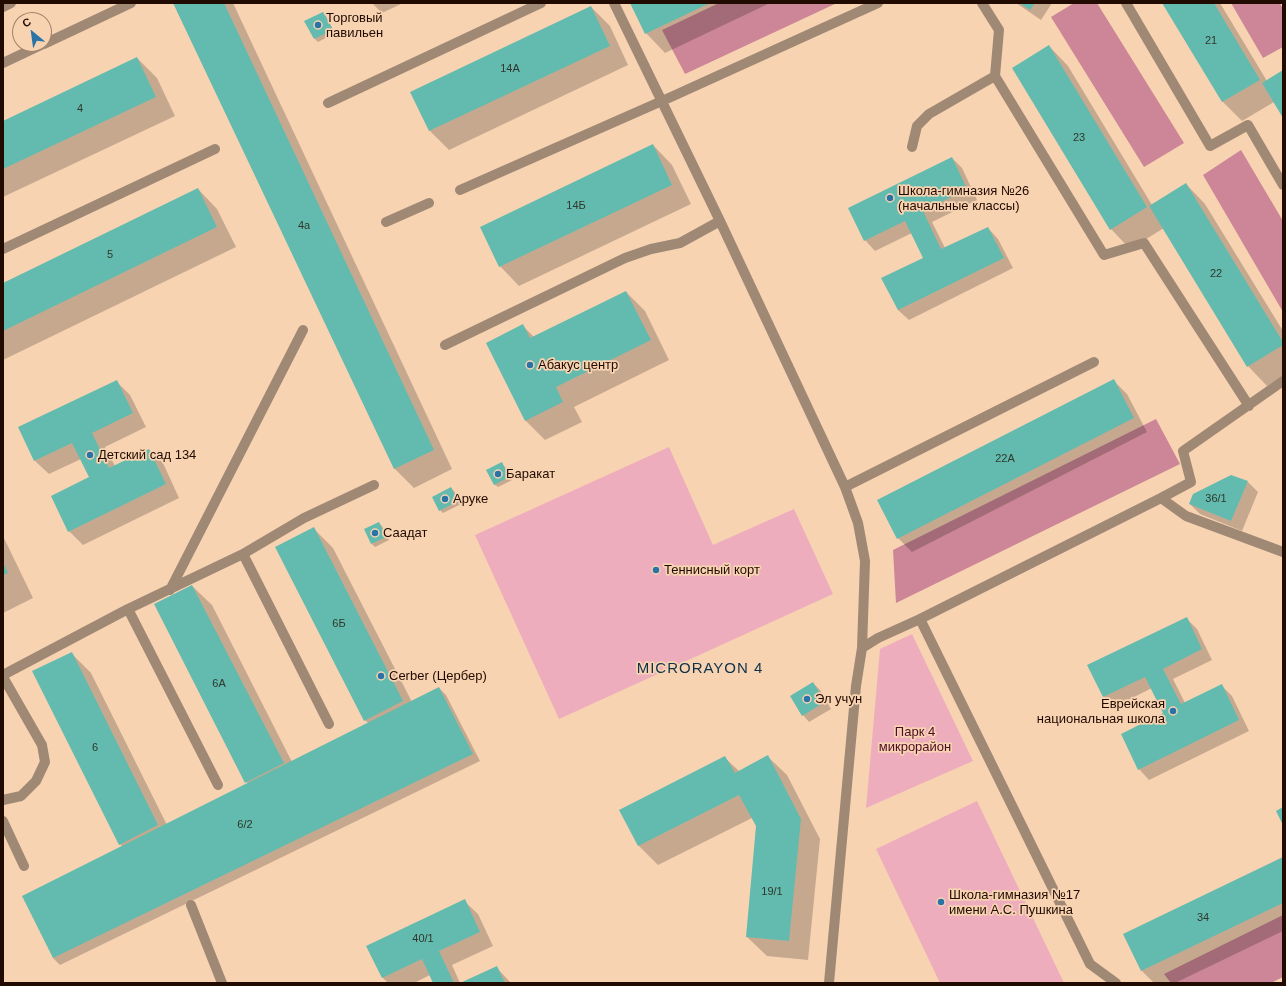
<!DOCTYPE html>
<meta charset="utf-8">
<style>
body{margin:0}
#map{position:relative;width:1286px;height:986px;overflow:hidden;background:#f8d3b2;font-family:Helvetica,sans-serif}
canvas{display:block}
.frame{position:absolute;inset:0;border:4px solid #210b00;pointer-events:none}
.north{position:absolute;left:12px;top:12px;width:40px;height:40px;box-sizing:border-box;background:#f8d3b2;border:1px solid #a2836b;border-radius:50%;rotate:331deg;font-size:11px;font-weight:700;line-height:16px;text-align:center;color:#210b00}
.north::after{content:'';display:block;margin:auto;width:14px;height:18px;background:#2973a6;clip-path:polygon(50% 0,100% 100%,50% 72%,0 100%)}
</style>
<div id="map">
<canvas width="1286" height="986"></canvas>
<div class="frame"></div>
<div class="north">С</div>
</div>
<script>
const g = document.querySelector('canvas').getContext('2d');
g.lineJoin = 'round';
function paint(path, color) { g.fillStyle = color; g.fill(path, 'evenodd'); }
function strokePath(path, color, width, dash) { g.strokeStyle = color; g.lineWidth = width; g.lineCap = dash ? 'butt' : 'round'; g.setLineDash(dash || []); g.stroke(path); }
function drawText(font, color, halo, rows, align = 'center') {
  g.font = font + ' Helvetica,sans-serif'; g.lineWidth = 3.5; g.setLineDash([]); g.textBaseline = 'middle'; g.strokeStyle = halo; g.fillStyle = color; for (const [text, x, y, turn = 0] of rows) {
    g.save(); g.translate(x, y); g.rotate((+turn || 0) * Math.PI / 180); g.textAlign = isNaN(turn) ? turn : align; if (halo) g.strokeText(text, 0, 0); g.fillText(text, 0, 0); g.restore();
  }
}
const green = new Path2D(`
 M669,447L713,545L794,509L833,594L559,719L475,535Z
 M912,634L973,761L866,808L880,649Z
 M977,801L1064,983H940L876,849Z`);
const forest = new Path2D(`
 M719,3H837L685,74L662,30Z
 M1074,3H1097L1184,143L1144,167L1051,17Z
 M1231,3H1280L1283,9V47L1263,58Z
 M1241,150L1283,221V312L1203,175Z
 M1156,419L1180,464L896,603L893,550Z
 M1283,915V977L1271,983H1171L1164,974Z`);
const shadow = new Path2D(`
 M174,3H233L452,469L414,488L394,468Z
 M372,3H403L382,13Z
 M631,3H770L665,53L646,33Z
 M1016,3H1052L1041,20Z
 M1164,3H1220L1267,81L1283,71V116L1274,102L1242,121L1223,102Z
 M591,7L610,26L628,65L449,150L430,131L412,92Z
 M323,13L326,16L335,33L318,42L315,39Z
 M1049,46L1068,66L1152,205L1186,184L1205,204L1283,331V376L1267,386L1248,366L1164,228L1130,249L1111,229Z
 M137,58L157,78L175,116L3,197V122Z
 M653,145L672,165L691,204L519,286L500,266Z
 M952,158L962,168L977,200L932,222L945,248L988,228L998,239L1013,268L909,320L898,310L883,279L924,258L912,233L875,251L865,240Z
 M198,189L217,209L236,247L3,360V284Z
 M626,292L645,311L669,360L574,407L582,422L545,440L526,421L487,343L522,325L534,337Z
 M116,381L130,395L146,427L105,447L115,466L149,450L163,463L179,498L83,545L69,531L90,478L81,459L49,474L35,461Z
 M1114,381L1127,394L1147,432L912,552L898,538Z
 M502,464L505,467L512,480L498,487L494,484Z
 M1248,482L1258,492L1242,531L1200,514L1190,504Z
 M451,488L454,491L461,504L443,513L440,510Z
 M379,523L382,526L389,540L375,547L372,544Z
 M313,528L333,548L412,702L439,688L446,695L480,761L60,965L53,958L123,847L120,844L71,653L91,673L167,825L248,784L155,605L192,586L212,605L292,762L369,724L365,720Z
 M3,536L33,598L3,613Z
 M1187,619L1197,629L1212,660L1173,679L1185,703L1222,686L1232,696L1249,731L1149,780L1139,769L1165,713L1152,688L1114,707L1104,697L1089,666Z
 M813,683L820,690L831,709L809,722L803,715Z
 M767,756L787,775L820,839L808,960L767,956L747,937L757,826L752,818L658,865L639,846L621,811L724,757L739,771Z
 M1283,858V931L1175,983H1154L1141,970Z
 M464,901L478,914L493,946L452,965L460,983H434L430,975L414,983H388L383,978L368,946Z
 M496,967L511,983H463Z`);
const building = new Path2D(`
 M173,3H224L434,450L394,469Z
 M630,3H710L645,34Z
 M1019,3H1035L1030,10Z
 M1162,3H1214L1260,80L1222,102Z
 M591,6L610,46L429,131L410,92Z
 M323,12L333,30L314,39L304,21Z
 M1049,45L1147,207L1110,230L1012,68Z
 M137,57L156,97L3,169V121Z
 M1283,70V118L1262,83Z
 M653,144L672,185L499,267L480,227Z
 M952,157L967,189L923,211L941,249L988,227L1004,258L898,310L881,278L923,258L905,221L864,241L848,208Z
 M1186,183L1283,342V345L1247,367L1149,206Z
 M198,188L217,227L3,331V283Z
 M626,291L651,340L556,387L563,402L525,421L486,343L523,324L530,338Z
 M1114,379L1134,418L897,539L877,500Z
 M117,380L133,413L92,433L109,468L149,449L166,484L68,532L51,496L89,477L72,443L34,461L18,427Z
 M502,462L509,477L494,485L486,470Z
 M1231,475L1248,481L1231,521L1189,504L1193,494Z
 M451,487L458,501L439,511L432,497Z
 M379,522L386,537L371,544L364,529Z
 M314,527L403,701L364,721L275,547Z
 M3,562L8,573L3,575Z
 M192,585L284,763L245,783L154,604Z
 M1187,617L1202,649L1163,669L1181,704L1222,684L1239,720L1138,770L1121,734L1163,713L1145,677L1103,697L1087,665Z
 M72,652L158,825L119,845L32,671Z
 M813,682L825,702L802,716L790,696Z
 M439,687L473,754L53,958L22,896Z
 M768,755L801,819L789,941L746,937L756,826L739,795L638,846L619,810L725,756L735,773Z
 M1283,807V825L1276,811Z
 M1283,857V903L1141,971L1123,934Z
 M465,899L480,932L439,951L454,983H433L422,959L382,978L366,946Z
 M497,966L505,983H460Z`);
const minor = new Path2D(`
 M614,3L720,221L845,487L858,523L865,561L862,648L856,686L829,983
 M982,3L999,30L995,76L1104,255L1144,243L1249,406
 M1126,3L1210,146L1248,125L1283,185
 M3,7L11,3
 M44,44L131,3
 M3,63L43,44
 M328,103L541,3
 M912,147L917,126L929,114L995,76
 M460,190L671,97L878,3
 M386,222L429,203
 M3,249L215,149
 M445,345L625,258L651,249L680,243L720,221
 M845,487L1094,362
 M1161,498L1186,516L1283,552
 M243,554L329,724
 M170,590L303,330
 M128,609L218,785
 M920,619L1090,964L1116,983
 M862,648L878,638L920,619L1161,498L1191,482L1183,451L1283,381
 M3,675L128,609L243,554L304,518L374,485
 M3,677L42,745L45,762L36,781L21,796L3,800
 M3,821L24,866
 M191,905L222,983`);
const markers = [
 [318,25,4,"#2973a6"],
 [890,198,4,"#2973a6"],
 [530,365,4,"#2973a6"],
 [90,455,4,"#2973a6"],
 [498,474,4,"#2973a6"],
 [445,499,4,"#2973a6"],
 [375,533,4,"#2973a6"],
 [656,570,4,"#2973a6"],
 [381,676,4,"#2973a6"],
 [807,699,4,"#2973a6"],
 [1173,711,4,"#2973a6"],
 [941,902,4,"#2973a6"]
];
const numberNames = [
 ["21",1211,41],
 ["14А",510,69],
 ["4",80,109],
 ["23",1079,138],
 ["14Б",576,206],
 ["4а",304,226],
 ["5",110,255],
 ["22",1216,274],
 ["22А",1005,459],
 ["36/1",1216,499],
 ["6Б",339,624],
 ["6А",219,684],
 ["6",95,748],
 ["6/2",245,825],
 ["19/1",772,892],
 ["34",1203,918],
 ["40/1",423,939]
];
const poiNames = [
 ["Торговый",326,18],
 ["павильен",326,33],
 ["Школа-гимназия №26",898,191],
 ["(начальные классы)",898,206],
 ["Абакус центр",538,365],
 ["Детский сад 134",98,455],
 ["Баракат",506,474],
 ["Аруке",453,499],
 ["Саадат",383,533],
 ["Теннисный корт",664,570],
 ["Cerber (Цербер)",389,676],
 ["Эл учун",815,699],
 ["Еврейская",1165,704,"right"],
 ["национальная школа",1165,719,"right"],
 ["Школа-гимназия №17",949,895],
 ["имени А.С. Пушкина",949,910]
];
const parkNames = [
 ["Парк 4",915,732],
 ["микрорайон",915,747]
];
const quarterNames = [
 ["MICRORAYON 4",700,669]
];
paint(green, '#edadbc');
paint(forest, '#cc8697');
paint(shadow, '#0003');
paint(building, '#62bbae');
strokePath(minor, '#9f8975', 10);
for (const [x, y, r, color] of markers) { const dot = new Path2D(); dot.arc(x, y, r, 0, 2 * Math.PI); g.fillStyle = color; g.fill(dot); strokePath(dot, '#f8d3b2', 1.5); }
drawText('11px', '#31372c', null, numberNames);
drawText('13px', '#210b00', '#f8d3b2', poiNames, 'left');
drawText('13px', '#4c0c24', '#f8d3b2', parkNames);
g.letterSpacing = '1px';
drawText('15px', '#0e314a', '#f8d3b2', quarterNames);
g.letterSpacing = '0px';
</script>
